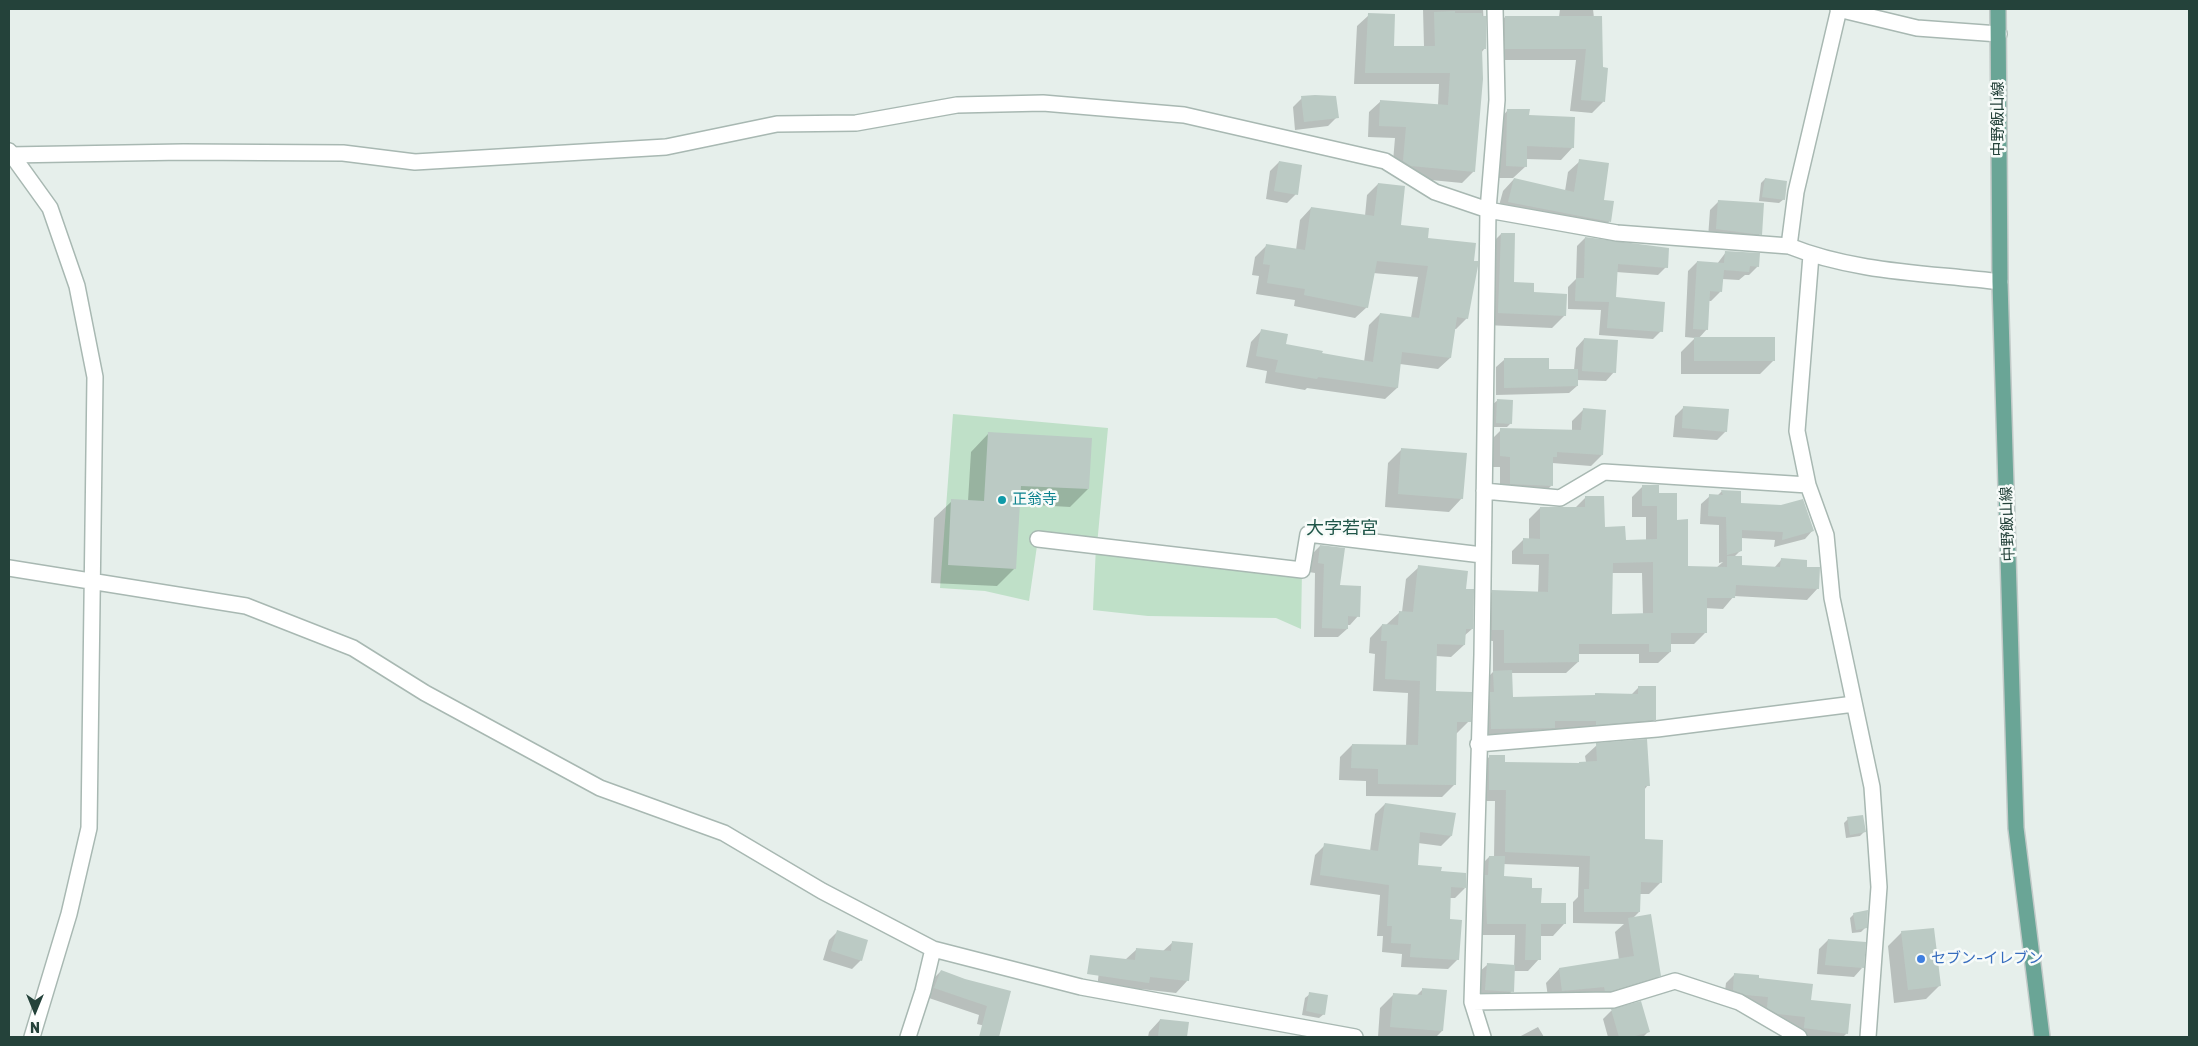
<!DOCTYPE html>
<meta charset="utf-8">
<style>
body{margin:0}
#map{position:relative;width:2198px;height:1046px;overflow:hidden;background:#e6efeb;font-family:Rubik,sans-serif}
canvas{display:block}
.frame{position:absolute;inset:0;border:10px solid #24423a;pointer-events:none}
.north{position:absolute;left:10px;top:986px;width:50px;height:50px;-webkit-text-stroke:4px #f7fbf9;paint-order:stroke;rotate:180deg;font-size:14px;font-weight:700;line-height:20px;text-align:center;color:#24423a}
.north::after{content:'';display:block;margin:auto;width:18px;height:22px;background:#24423a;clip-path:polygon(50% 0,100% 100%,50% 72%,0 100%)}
</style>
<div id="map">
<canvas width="2198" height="1046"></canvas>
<div class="frame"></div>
<div class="north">N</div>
</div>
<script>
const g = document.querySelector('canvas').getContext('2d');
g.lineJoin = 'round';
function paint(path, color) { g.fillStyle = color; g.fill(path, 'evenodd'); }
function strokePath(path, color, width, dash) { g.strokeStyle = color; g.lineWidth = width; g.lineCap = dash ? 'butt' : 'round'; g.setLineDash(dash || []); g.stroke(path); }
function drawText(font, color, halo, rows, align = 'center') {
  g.font = font + ' Rubik,"Noto Sans JP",sans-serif'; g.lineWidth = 5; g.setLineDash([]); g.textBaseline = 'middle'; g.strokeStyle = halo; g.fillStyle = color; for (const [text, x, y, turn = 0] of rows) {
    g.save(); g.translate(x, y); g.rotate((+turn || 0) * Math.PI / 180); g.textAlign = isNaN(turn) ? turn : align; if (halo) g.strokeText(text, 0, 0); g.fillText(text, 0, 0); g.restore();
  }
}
const green = new Path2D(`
 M953,414L1108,428L1097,545L1302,570L1301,629L1276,618L1148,616L1093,610L1096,546L1038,539L1029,601L985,591L940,588Z`);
const shadow = new Path2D(`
 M1423,9H1483L1485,48L1481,53L1474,171L1462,183L1400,177L1392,173L1395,138L1368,137L1369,112L1381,101L1438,105L1439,84H1354L1357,26L1369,15L1392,47H1424Z
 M1560,9H1593L1603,102L1592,113L1570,111L1576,60H1494V29L1505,17H1559Z
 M1302,98L1337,117L1328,126L1295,130L1293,107Z
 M1508,110L1528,116L1573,147L1561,160L1526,159V166L1513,178H1495L1496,123Z
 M1580,161L1603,201L1612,203L1609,222L1598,233L1497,213L1503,191L1514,179L1565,191L1568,172Z
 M1279,162L1296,194L1287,203L1266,199L1270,171Z
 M1765,179L1784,199L1779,203L1759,201L1761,183Z
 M1378,184L1399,226L1427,240L1467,318L1456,329H1454L1450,358L1438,369L1400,364L1397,388L1385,399L1307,388L1305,390L1265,383L1267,371L1246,367L1251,342L1262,330L1285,345L1321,354L1364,362L1369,325L1380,314L1411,318L1418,277L1373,273L1367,307L1355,318L1294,306L1295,300L1256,294L1259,276L1252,275L1255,257L1266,246L1296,250L1300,220L1311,208L1365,216L1367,195Z
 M1719,201L1760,234L1751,243L1708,238L1710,210Z
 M1501,234L1513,284L1533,294L1565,315L1552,328L1486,325L1489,246Z
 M1585,238L1666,267L1658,275L1616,272L1615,299L1661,331L1653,339L1599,335L1601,310L1568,309V287L1576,279L1577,246Z
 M1726,252L1758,266L1749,275H1745L1739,280L1722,279L1720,292L1711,301H1708L1707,329L1698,339L1774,360L1760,374H1681V352L1695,338L1685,337L1688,271L1697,262L1717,264Z
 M1584,339L1614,372L1606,381L1577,380V386L1569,393L1496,395V367L1504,360L1548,370H1574L1576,348Z
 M1498,400L1511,423L1507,427H1492L1493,404Z
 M1684,407L1726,431L1717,440L1673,437L1675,416Z
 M1583,410L1602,455L1591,466L1552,463L1551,486L1540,497L1500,495V467H1489L1490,441L1501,430L1572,431V421Z
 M988,434L1088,489L1070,507L1019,504L1015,568L997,586L931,583L934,518L952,501H968L971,452Z
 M1402,449L1462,498L1449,512L1385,507L1388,463Z
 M1643,486L1657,494L1676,521L1687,567L1716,568L1723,562L1719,563V525L1700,524L1701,504L1710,496H1717L1722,491L1739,505L1813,530L1805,539L1774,547L1775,540L1741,538V550L1734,557L1741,566L1774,568L1781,560L1805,568L1818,588L1807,600L1734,596L1723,609L1705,608V633L1694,644H1670V652L1658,663H1639V654H1578V662L1566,673H1511L1512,698L1631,695L1639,687L1655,719L1643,731L1480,740L1482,683L1493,672V641L1481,640L1482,602L1493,591L1538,593L1539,565L1512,564V551L1523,540H1529V519L1540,508H1575L1586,497L1604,528L1625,541H1646V517H1632V497ZM1611,573H1642L1643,615H1610Z
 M1320,546L1338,586L1358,616L1350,625H1347V629L1338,637H1314L1315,573L1309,572L1311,555Z
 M1419,567L1464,590L1472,629L1464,636V645L1451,657L1436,656L1435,692L1469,721L1456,734L1455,784L1442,797L1366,796V781L1339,780L1340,757L1352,745L1406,746L1408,693L1373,691L1375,654L1369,653L1370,638L1382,625H1386L1400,612H1402L1406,579Z
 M1597,745L1648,785L1644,790L1643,840L1661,882L1649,894H1639V912L1633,918L1660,975L1646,989L1549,1004L1546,983L1559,969L1619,960L1615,932L1624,924L1573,923V902L1578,897L1579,867L1503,864V877L1530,889L1540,904L1564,924L1553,936H1540L1539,959L1528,971H1513L1512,991L1504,1000L1477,999L1478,973L1487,965L1514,966L1515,935H1475L1478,868L1489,857H1494L1495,801H1478V768L1490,756L1504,763L1578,765L1586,762L1585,756Z
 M1385,804L1454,814L1451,836L1441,846L1418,843L1416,866L1465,888L1455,898H1449L1448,920L1458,959L1448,969L1401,967L1402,954L1382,952L1383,936H1377L1380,895L1310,885L1315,855L1325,845L1370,851L1375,814Z
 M1848,819L1864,832L1860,836L1846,838L1844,823Z
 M1854,914L1865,928L1861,932L1852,933L1850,918Z
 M838,931L861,960L852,969L823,960L829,940Z
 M1902,932L1939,986L1926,999L1894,1003L1888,946Z
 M1828,940L1862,968L1854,977L1817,974L1819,949Z
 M1173,942L1188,980L1176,993L1141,989L1136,995L1097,989L1099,971L1125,960L1137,949L1163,951Z
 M941,971L965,980L1010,992L994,1028L977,1024L979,1015L926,997L932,980Z
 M1735,974L1810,1001L1847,1033L1843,1037L1796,1036L1797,1026L1769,1023L1724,999L1726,983Z
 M1423,989L1442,1031L1436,1037H1378L1380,1008L1394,994L1416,996Z
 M1310,994L1324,1014L1319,1018L1302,1015L1305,998Z
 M1640,1003L1649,1031L1643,1037H1608L1603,1019L1611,1011Z
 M1160,1020L1187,1023L1186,1037H1148L1149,1032Z
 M1538,1027L1544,1037H1519Z`);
const building = new Path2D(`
 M1455,11V13H1482V16H1486V49H1482L1483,79L1475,172L1411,166L1403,161L1406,127L1379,126L1380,100L1448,105L1450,73H1365L1368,13L1395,14L1394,46H1435L1434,12Z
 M1505,16H1602L1603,67L1608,68L1605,102L1581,100L1586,49H1505Z
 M1315,95L1336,96L1339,118L1304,122L1301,96Z
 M1507,109H1530L1529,115L1575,117L1574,148L1527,146V167L1506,166Z
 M1579,159L1609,163L1604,200L1614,201L1611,222L1508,202L1514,178L1574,192Z
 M1279,161L1302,165L1298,195L1274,191Z
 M1765,178L1787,181L1785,200L1762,197Z
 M1378,183L1405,186L1401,225L1429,228L1428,238L1476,243L1474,261H1478V266L1468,319L1457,317L1451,358L1402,352L1398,388L1318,377L1317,379L1275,372L1278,360L1256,356L1261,329L1288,334L1286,344L1323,351L1322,353L1373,362L1380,313L1419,318L1428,266L1377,261L1368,308L1304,295L1305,289L1267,283L1270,265L1263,264L1266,244L1305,250L1311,207L1374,216Z
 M1718,200L1764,203L1762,235L1716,229Z
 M1501,233H1515L1514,282L1534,283V292L1567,294L1566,316L1498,313Z
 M1585,237L1669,248L1668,268L1618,264L1616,297L1665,302L1663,332L1607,328L1609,302L1575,301L1576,278H1584Z
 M1725,251L1760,253L1759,267L1750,266L1749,272L1724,270L1722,292L1710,291L1708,330L1693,329L1697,261L1724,263Z
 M1694,337H1775V361H1694Z
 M1584,338L1618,340L1616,373L1582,371Z
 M1504,358H1549V369H1578V386L1504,388Z
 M1497,399L1513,400L1512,424L1496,423Z
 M1683,406L1729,409L1727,432L1682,428Z
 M1583,408L1606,410L1603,455L1557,452V457H1553V486L1510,484V457L1500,456V428L1581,430Z
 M988,432L1092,438L1089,489L1021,486L1016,569L948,565L951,499L984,501Z
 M1401,448L1467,453L1463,499L1398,494Z
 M1642,485H1659V493H1677V520L1688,519V566L1727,567V556H1742V565L1780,567L1781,558L1807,560V567H1820L1819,589L1736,585L1735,598H1707V633H1671V652H1649V644H1579V662L1504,663V630H1492V590L1548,592L1549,554H1523V538L1540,539V507H1585V496H1604L1605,527L1625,526L1626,540L1657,539V506H1642ZM1653,562V613L1612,614L1613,563Z
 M1721,490L1741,491V503L1781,505L1803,499L1814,531L1782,540L1783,532L1742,530V551L1727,555L1726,517L1708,516L1709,494L1723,495Z
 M1320,545L1345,548L1340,585L1361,586L1360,617L1348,616V629L1322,628L1324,564L1318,563Z
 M1418,565L1468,571L1466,589H1474L1473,629H1466L1465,645L1437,644L1436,691L1472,692L1471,722H1457L1456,785L1378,784V769L1351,768L1352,744L1418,745L1420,681L1385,679L1387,641H1381L1382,624L1398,625L1399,611L1413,612Z
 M1512,670L1513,697L1595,695V693L1638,694V686H1656V720L1596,725V721H1555V728L1491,729L1490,692H1494L1493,671Z
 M1647,739L1650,786H1645V839L1663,840L1662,883L1641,882L1640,912H1584V889H1589L1590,856L1505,852L1506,790H1489V755H1505V762L1579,763V762L1597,761L1596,743Z
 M1385,803L1456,813L1452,836L1420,832L1418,865L1442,867L1441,871L1466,873V888L1451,887L1450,919L1462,920L1459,960L1410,957L1411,944L1391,943L1392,926H1387L1389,885L1320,875L1324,843L1378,851Z
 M1863,815L1866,832L1850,835L1847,817Z
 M1489,856H1505L1504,876L1532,878V888H1542L1541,903H1566V924H1541V960H1525L1526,924H1487L1485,875H1488Z
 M1868,910L1867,928L1856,930L1853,913Z
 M1651,914L1661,976L1612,991H1605L1604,987L1562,991L1559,968L1634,956L1628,918Z
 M1934,928L1941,986L1908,990L1901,931Z
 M837,930L868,940L862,961L831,951Z
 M1828,939L1866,942L1864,968L1825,965Z
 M1172,941L1193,943L1189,981L1150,977L1149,983L1087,974L1090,955L1135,960L1136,948L1171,951Z
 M1487,963L1515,965L1514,992L1485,990Z
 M941,970L965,979L1011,991L999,1037H979L987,1006L934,988Z
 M1734,973L1759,975V978L1813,984L1811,1000L1851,1004L1848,1034L1804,1028L1805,1017L1778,1014L1767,1008L1768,997L1746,995L1733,990Z
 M1422,988L1447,990L1443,1031L1390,1027L1393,993L1422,995Z
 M1309,992L1328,995L1325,1015L1306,1011Z
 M1641,1001L1650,1032L1631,1037H1619L1611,1009Z
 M1160,1019L1189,1022L1187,1037H1158Z`);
const minor = new Path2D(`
 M1838,9L1917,28L1999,34
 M9,151L50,208L77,286L95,377L89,828L69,914L32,1037
 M9,155L183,152L343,153L415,162L666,147L777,124L856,123L957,105L1043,103L1184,115L1385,161L1435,192L1488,210L1617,233L1789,246C1856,273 1930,273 2000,282
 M1789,246L1796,192L1839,9
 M1811,255L1797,431L1808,485L1826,535L1832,598L1872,787L1879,887L1868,1037
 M1484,491L1560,498L1604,472L1808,485
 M1038,539L1302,570L1308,534L1482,555
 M9,568L246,606L353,648L425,693L600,788L724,833L822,891L933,949L1081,987L1355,1037
 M1478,744L1657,729L1854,704
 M1472,1002L1613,1000L1675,981L1739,1002L1799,1037
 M908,1037L923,991L933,949
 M1483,1037L1472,1002L1482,655L1488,210L1497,100L1495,9`);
const major = new Path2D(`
 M1998,9L2000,282L2016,828L2042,1037`);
const markers = [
 [1002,500,5,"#0f9aa8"],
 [1921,959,5,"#3f7fe0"]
];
const streetNames = [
 ["中野飯山線",1999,119,-90],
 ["中野飯山線",2008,524,-92]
];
const cultureNames = [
 ["正翁寺",1012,500]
];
const shopNames = [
 ["セブン-イレブン",1931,959]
];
const quarterNames = [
 ["大字若宮",1342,529]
];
paint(green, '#bfe0c8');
paint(shadow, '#0003');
paint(building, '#bbcac4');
strokePath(minor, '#a8b8b2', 18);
strokePath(major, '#c2cac8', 18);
strokePath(minor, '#fff', 15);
strokePath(major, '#6aa596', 15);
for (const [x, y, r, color] of markers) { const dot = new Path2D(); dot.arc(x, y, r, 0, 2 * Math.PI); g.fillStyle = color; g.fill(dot); strokePath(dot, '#f7fbf9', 2); }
drawText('15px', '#24423a', '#f7fbf9', streetNames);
drawText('15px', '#0d838f', '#f7fbf9', cultureNames, 'left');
drawText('15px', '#366cbe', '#f7fbf9', shopNames, 'left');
drawText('18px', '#1f5548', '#f7fbf9', quarterNames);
</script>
